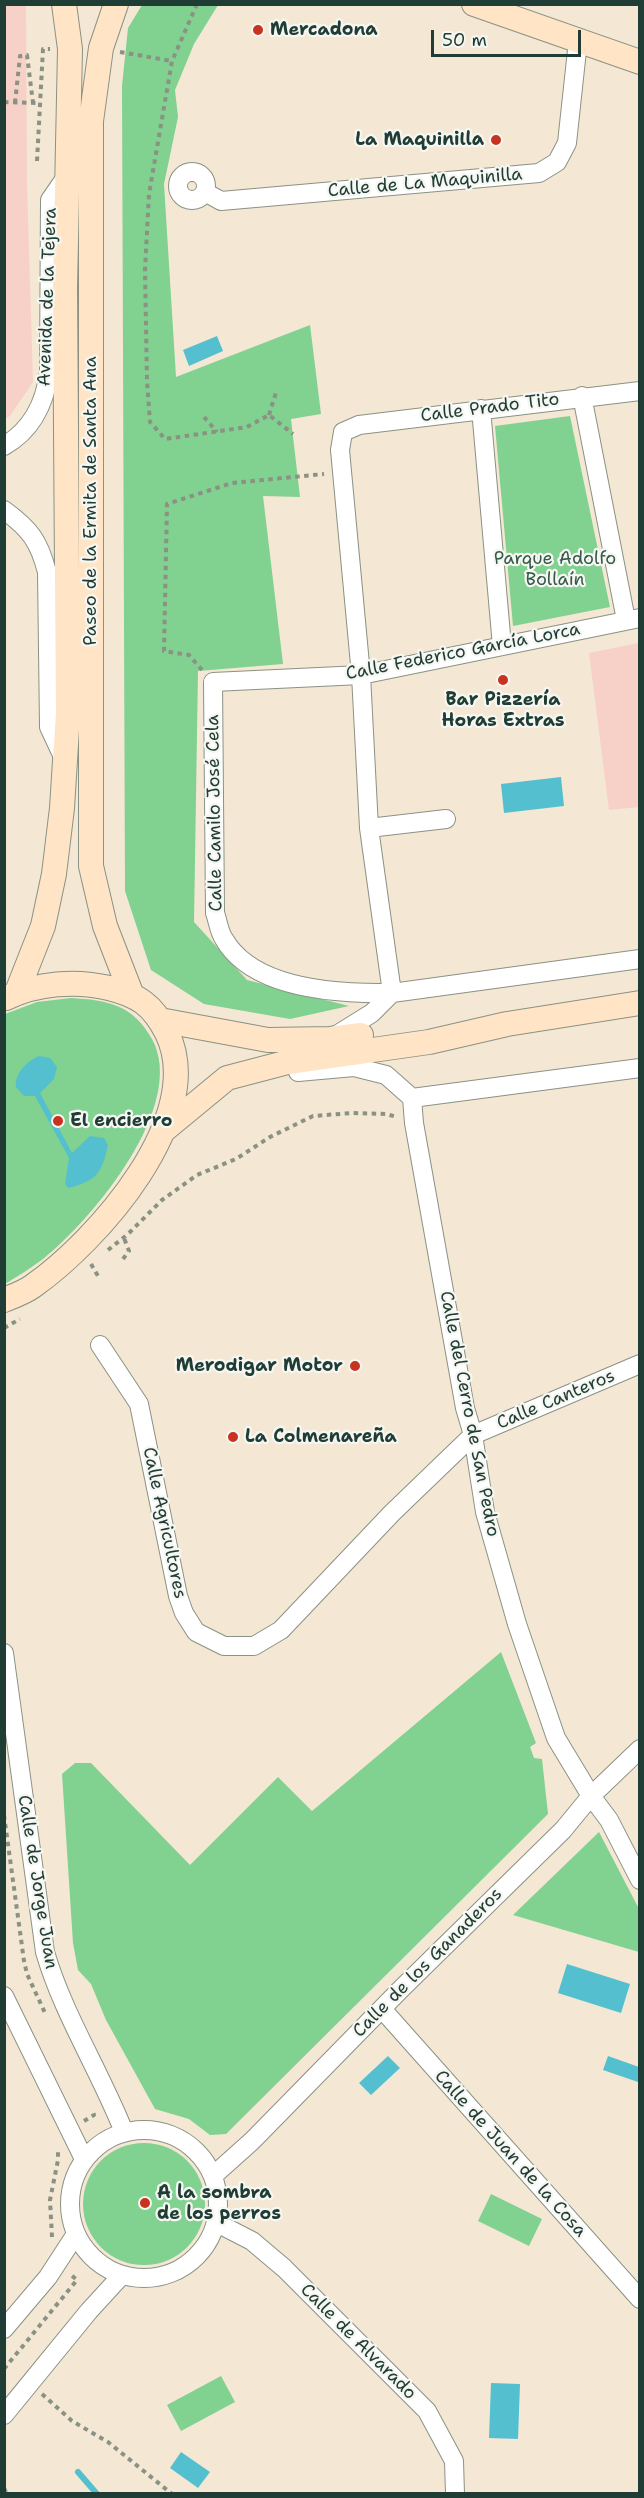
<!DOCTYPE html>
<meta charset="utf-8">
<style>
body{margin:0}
#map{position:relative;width:644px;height:2498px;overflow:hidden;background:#f4e7d4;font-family:"Shantell Sans",sans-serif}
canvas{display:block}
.frame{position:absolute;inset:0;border:6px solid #1f3d34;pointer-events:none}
.scale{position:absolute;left:431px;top:30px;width:150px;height:27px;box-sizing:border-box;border:3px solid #1f3d34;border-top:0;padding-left:8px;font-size:18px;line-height:21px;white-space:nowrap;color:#1f3d34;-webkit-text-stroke:4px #f6f6f2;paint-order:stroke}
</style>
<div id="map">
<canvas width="644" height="2498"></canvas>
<div class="frame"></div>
<div class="scale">50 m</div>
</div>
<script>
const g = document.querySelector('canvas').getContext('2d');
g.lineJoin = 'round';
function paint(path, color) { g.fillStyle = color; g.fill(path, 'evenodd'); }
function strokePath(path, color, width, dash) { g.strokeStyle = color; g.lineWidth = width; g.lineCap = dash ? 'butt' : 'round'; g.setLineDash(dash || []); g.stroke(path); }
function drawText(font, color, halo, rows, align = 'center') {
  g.font = font + ' "Shantell Sans",sans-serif'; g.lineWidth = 4.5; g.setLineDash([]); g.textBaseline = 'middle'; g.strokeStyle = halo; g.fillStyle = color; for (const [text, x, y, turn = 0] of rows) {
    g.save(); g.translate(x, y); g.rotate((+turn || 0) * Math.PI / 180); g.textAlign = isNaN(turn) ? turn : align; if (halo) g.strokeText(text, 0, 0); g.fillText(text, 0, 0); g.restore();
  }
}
const built = new Path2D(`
 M5,4L26,5L27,183L33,382L10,416L5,419Z
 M639,643V807L609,810L589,653Z`);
const green = new Path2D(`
 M142,5H218L194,44L175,90L178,117L164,184L176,377L310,325L321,414L291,419L300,497L263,496L283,664L198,671L194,922L247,980L349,1006L290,1019L204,1004L151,970L125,891L122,86L128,28Z
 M570,416L610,607L513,626L495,426Z
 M71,998C108,1000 133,1005 152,1039C188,1105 93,1219 43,1259C31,1268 18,1276 5,1284V1014L37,1002Z
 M501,1652L536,1743L530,1747L534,1758L542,1759L548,1814L226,2134L210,2135L189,2119L155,2109L106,2020L91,1984L78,1970L73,1943L62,1774L75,1763H91L190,1865L278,1777L312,1811Z
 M599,1832L639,1909V1952L513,1915Z
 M83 2204a61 61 0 1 1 122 0a61 61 0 1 1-122 0Z
 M491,2194L542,2219L529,2246L478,2221Z
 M221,2376L235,2402L181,2431L167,2405Z`);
const water = new Path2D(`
 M217,336L223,351L189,366L183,350Z
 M561,777L564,806L504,813L501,784Z
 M39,1056L50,1058L57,1067L54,1079L40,1093L72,1153L90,1136L104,1138L108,1145C102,1173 97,1181 68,1188L65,1184L69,1158L35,1096H24L16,1087C14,1074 27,1061 39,1056Z
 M567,1964L630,1984L621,2013L558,1993Z
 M388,2056L400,2068L371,2095L359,2083Z
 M608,2056L639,2067L638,2082L603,2070Z
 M491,2383L520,2384L518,2439L489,2438Z
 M181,2452L210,2472L198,2488L170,2468Z`);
const stream = new Path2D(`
 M78,2472L97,2494`);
const path = new Path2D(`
 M197,4L172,61L149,194L145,270L147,381L150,422L165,439L247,427L269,415L293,434
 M120,52L172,61
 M4,102L39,103
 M15,103L20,56L27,55L33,103
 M37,161L43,49H50
 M269,415L277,389
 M204,417L217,432
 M202,670L189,655L164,651L167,504L232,483L324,474
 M108,1250L128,1234L162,1200L197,1175L236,1159L270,1137L313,1116L352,1113L386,1114L397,1117
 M123,1259L129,1251L124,1238
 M91,1264L98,1276
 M4,1328L20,1319
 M4,1815L24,1961L27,1974L45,2013
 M84,2121L94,2115L93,2112
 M52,2237L50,2200L58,2160V2150
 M4,2369L77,2280L71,2275
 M42,2394L72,2421L108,2442L172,2494
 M4,2488L7,2494`);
const street = new Path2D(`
 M178 186a14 14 0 1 1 28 0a14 14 0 1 1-28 0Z
 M205,192L221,201L539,173L557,162L567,143L578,41
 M640,391L359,425L343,432L340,450L361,675L369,828L392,993C340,994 253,990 224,939C219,932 218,921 215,913L213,682L361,675L640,618
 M582,396L626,620
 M481,409L502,646
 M4,446C32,430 45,403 49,372L50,200L68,174
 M4,510C30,529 39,541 47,572L49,727L64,759
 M369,828L446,819
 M335,1036L372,1013L392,993L640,959
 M298,1072L354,1067L386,1075L412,1098
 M412,1098L414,1123L465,1408L473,1435L485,1512L517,1624L556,1738L591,1796L609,1820L640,1880
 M412,1098L640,1068
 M100,1345L139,1404L178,1596L184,1613L196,1632L224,1646H254L281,1630L392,1513L473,1435L640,1364
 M4,1653L45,1952C63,2014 100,2071 124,2132
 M4,1996L84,2159
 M382,2009L640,2299
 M70 2204a74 74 0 1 1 148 0a74 74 0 1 1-148 0Z
 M214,2175L252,2141L401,1989L563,1830L591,1796L640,1749
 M217,2223L252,2241L284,2268L427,2411L454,2461L455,2494
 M4,2329L48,2277L76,2234
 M4,2415L89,2311L122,2275`);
const secondary = new Path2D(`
 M116,4L101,48L91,121V866L105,926L131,993
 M474,4L640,62
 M17,992L43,926L54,874L62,808L68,713L65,288L70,49L64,4
 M160,1020L268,1040L330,1039L361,1035
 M164,1130L227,1078L288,1062L429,1042L507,1024L640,1003
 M4,1300C14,1296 25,1292 33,1286C97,1241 208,1117 167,1033C153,1005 138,995 109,988C76,980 37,983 6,998`);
const markers = [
 [258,30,6,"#c8321e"],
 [496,140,6,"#c8321e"],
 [503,680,6,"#c8321e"],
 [58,1121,6,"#c8321e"],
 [355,1366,6,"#c8321e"],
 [233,1437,6,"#c8321e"],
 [145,2203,6,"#c8321e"]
];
const poiNames = [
 ["Mercadona",270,30],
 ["La Maquinilla",484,140,"right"],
 ["Bar Pizzería",503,700,"center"],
 ["Horas Extras",503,721,"center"],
 ["El encierro",70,1121],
 ["Merodigar Motor",343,1366,"right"],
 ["La Colmenareña",245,1437],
 ["A la sombra",157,2193],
 ["de los perros",157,2214]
];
const streetNames = [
 ["Calle de La Maquinilla",425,183,-5],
 ["Avenida de la Tejera",48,297,-88],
 ["Calle Prado Tito",490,408,-7],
 ["Paseo de la Ermita de Santa Ana",91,501,-90],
 ["Calle Federico García Lorca",463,652,-11],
 ["Calle Camilo José Cela",215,813,-91],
 ["Calle Canteros",556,1400,-23],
 ["Calle del Cerro de San Pedro",469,1414,79],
 ["Calle Agricultores",164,1523,78],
 ["Calle de Jorge Juan",37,1882,81],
 ["Calle de los Ganaderos",428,1963,-45],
 ["Calle de Juan de la Cosa",510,2154,48],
 ["Calle de Alvarado",358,2342,45]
];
const parkNames = [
 ["Parque Adolfo",555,559],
 ["Bollaín",555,580]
];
paint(built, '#f7d1c7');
paint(green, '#81d191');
paint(water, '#54c0cf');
strokePath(stream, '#54c0cf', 6);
strokePath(street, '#8a9284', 20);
strokePath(secondary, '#8a9284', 26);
strokePath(path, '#8a9284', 4, [4.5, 4.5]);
strokePath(street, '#fff', 18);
strokePath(secondary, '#ffe4c6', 24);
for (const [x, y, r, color] of markers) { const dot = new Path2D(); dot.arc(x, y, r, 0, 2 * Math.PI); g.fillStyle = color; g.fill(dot); strokePath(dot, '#f6f6f2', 2); }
drawText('bold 18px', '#1f3d34', '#f6f6f2', poiNames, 'left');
drawText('18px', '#1f3d34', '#f6f6f2', streetNames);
drawText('18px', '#335b47', '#f6f6f2', parkNames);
</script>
